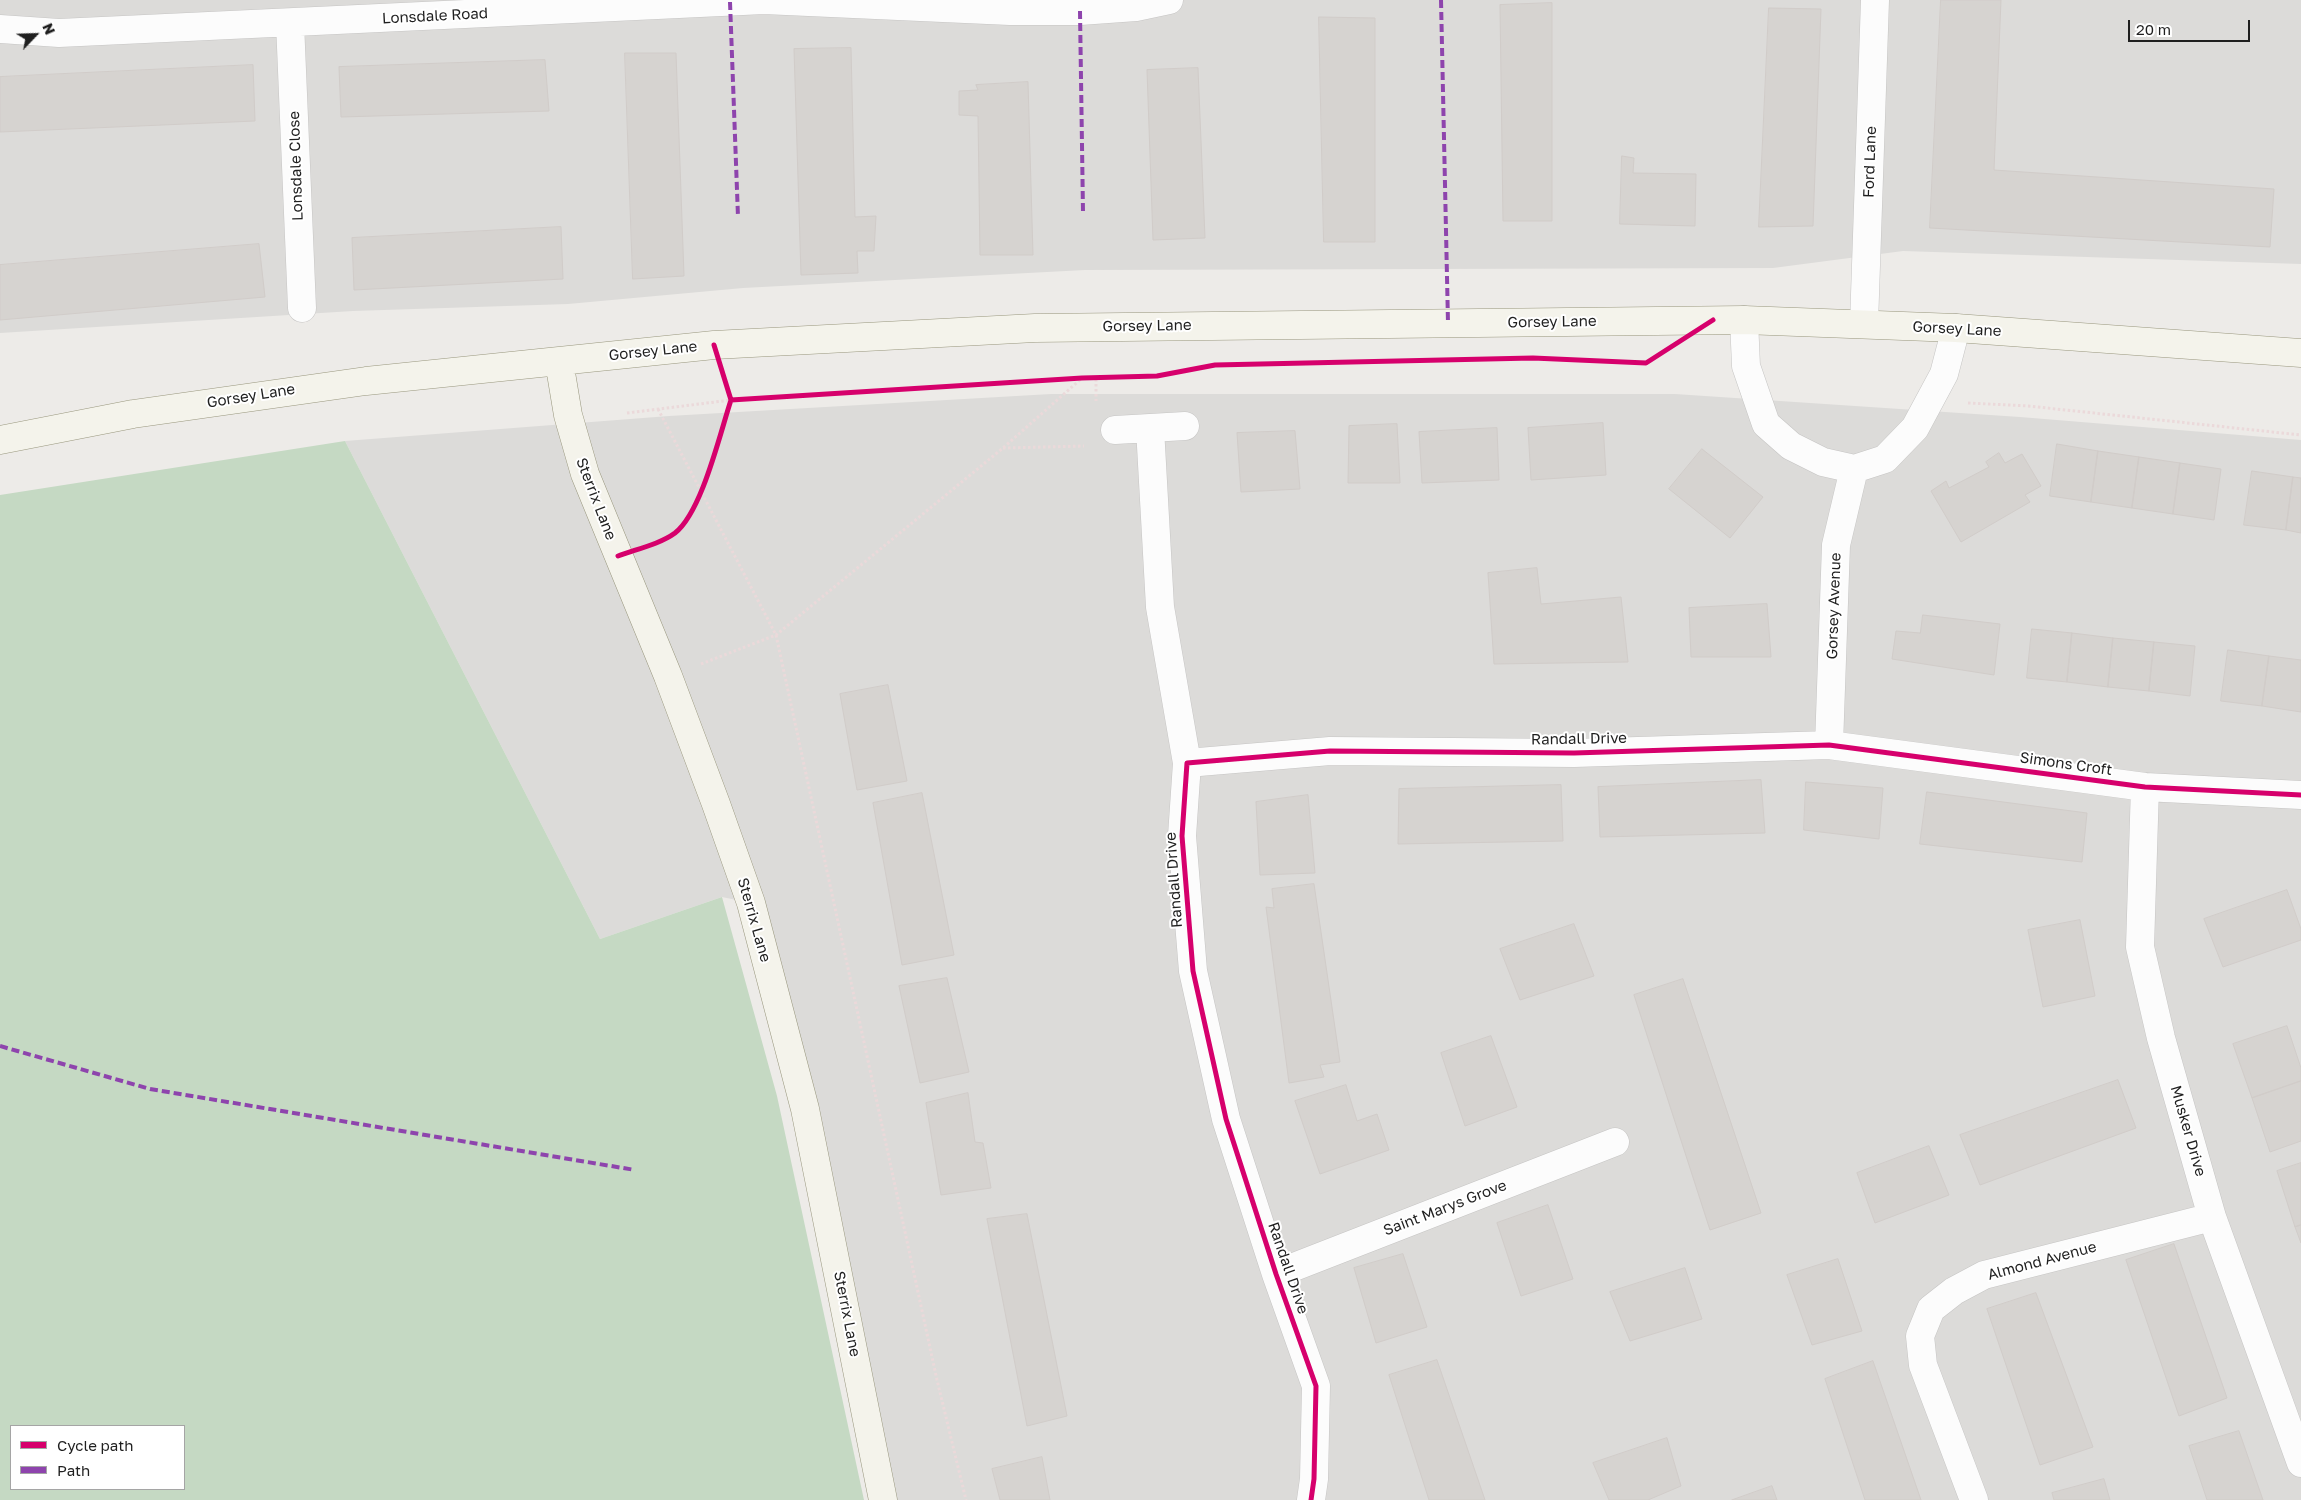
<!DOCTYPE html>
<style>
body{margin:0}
#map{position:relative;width:2301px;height:1500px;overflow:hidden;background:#edebe8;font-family:"Golos Text",sans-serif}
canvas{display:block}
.legend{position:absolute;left:10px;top:1425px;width:175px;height:65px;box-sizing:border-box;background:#fff;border:1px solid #a5a5a5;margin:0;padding:6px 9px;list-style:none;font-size:15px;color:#1f1f1f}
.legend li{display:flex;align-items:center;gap:10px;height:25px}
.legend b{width:25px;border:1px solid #a5a5a5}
.north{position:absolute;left:10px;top:10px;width:50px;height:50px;-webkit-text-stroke:4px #fff;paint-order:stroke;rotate:66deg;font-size:14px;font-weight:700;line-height:20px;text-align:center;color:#1f1f1f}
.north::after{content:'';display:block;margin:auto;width:18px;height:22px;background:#1f1f1f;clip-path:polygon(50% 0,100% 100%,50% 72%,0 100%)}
.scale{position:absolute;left:2128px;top:20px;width:122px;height:22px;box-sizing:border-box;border:2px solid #1f1f1f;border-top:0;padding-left:6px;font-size:15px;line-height:18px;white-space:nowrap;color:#1f1f1f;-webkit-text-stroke:4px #fff;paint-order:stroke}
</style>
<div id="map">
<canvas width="2301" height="1500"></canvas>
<ul class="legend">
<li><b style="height:6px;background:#d6006c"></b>Cycle path</li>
<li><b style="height:6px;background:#8e44ad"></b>Path</li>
</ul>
<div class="north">N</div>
<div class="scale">20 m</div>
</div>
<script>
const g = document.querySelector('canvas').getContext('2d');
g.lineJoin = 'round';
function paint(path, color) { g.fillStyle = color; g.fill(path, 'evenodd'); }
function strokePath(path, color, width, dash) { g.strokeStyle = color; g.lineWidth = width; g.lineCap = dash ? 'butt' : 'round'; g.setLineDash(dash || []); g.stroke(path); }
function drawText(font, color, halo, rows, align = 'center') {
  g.font = font + ' "Golos Text",sans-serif'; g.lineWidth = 4; g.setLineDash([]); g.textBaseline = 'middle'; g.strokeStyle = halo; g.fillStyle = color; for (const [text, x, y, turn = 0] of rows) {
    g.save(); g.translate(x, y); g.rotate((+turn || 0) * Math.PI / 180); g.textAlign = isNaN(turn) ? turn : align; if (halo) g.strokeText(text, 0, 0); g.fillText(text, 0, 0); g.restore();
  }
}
const residential = new Path2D(`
 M0,0H2301V264L1903,251L1773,268L1085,270L743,288L568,304L353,311L0,333Z
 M1051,394H1675L2020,417L2301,440V1500H883L751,903L722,897L600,939L345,441L669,416Z`);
const cemetery = new Path2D(`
 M345,441L600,939L722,897L777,1096L864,1500H0V495ZM11,1426H184V1489H11Z`);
const building = new Path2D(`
 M1941,0H2001L1994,170L2274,189L2270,247L1930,228Z
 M1552,3V221H1503L1500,5Z
 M1769,8L1821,9L1813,226L1759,227Z
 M1319,17L1375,18V242H1324Z
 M851,48L855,217L876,216L874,251H857L858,273L801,275L794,49Z
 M625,53H676L684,276L633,279Z
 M545,60L549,111L341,117L339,67Z
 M253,65L255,121L0,132V77Z
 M1198,68L1205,238L1153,240L1147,70Z
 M1028,82L1033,255H980L978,116L959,115V91L978,90L976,85Z
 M1622,156L1634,158L1633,173L1696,174L1695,226L1620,224Z
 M561,227L563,279L354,290L352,238Z
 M259,244L265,297L0,320V265Z
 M1603,423L1606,475L1531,480L1528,428Z
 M1397,424L1400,483H1348L1349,426Z
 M1497,428L1499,480L1422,483L1419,432Z
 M1295,431L1300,489L1241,492L1237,433Z
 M2057,444L2098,451L2091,502L2050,496Z
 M1702,449L1763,497L1730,538L1669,489Z
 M2098,451L2139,457L2132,508L2091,502Z
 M1999,453L2005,463L2022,454L2041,486L2025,495L2030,502L1961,542L1931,491L1946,481L1949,488L1989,467L1986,462Z
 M2139,457L2180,463L2173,514L2132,508Z
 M2180,463L2221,469L2214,520L2173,514Z
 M2252,471L2293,477L2286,530L2244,525Z
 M2293,477L2301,478V533L2286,530Z
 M1537,568L1541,604L1621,597L1628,662L1494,664L1488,573Z
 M1767,604L1771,657H1691L1689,608Z
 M1923,615L2000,624L1994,675L1892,659L1896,631L1920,633Z
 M2032,629L2072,633L2067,682L2027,678Z
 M2072,633L2113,638L2108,687L2067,682Z
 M2113,638L2154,642L2149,691L2108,687Z
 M2154,642L2195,646L2190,696L2149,691Z
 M2228,650L2269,656L2262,706L2221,701Z
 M2269,656L2301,660V712L2262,706Z
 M888,685L907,781L857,790L840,694Z
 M1761,780L1765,833L1600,837L1598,787Z
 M1806,782L1883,788L1879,839L1804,830Z
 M1561,785L1563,841L1398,844L1399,789Z
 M1927,792L2087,813L2082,862L1920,844Z
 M922,793L954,955L902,965L873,803Z
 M1308,795L1315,873L1260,875L1256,802Z
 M1314,884L1340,1062L1320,1065L1324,1077L1289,1083L1266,907L1274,908L1272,889Z
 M2287,890L2301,929V940L2223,967L2204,919Z
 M2080,920L2095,996L2043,1007L2028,930Z
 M1574,924L1594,976L1520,1000L1500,949Z
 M947,978L969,1072L920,1083L899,986Z
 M1683,979L1761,1213L1710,1230L1634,995Z
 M2287,1026L2301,1068V1081L2252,1098L2233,1044Z
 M1491,1036L1517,1107L1465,1126L1441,1053Z
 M2118,1080L2136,1128L1980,1185L1960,1135Z
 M2301,1081V1141L2270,1152L2252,1098Z
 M1346,1085L1357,1121L1377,1114L1389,1150L1320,1174L1295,1101Z
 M968,1093L975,1142L983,1143L991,1188L941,1195L926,1103Z
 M1929,1146L1949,1195L1875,1223L1857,1173Z
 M2301,1163V1225L2295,1227L2277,1171Z
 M1548,1205L1573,1279L1521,1296L1497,1223Z
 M1027,1214L1067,1416L1027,1426L987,1219Z
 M2301,1225V1243L2295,1227Z
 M2174,1244L2227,1398L2179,1416L2126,1260Z
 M1403,1254L1427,1327L1376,1343L1354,1268Z
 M1838,1259L1862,1331L1812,1345L1787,1275Z
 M1685,1268L1702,1319L1630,1341L1610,1292Z
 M2036,1293L2093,1447L2040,1465L1987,1309Z
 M1437,1360L1485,1500H1429L1389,1375Z
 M1873,1361L1921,1500H1865L1825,1379Z
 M2239,1431L2263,1500H2207L2189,1446Z
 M1667,1438L1681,1486L1648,1500H1609L1593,1463Z
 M1042,1457L1050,1500H1000L992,1469Z
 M2104,1479L2110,1500H2054L2052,1493Z
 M1772,1486L1777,1500H1732Z`);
const path = new Path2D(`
 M1096,379V401
 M1968,403L2028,406L2301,435
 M658,409L776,635L937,1380L966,1500
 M627,413L731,400
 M1003,448L1084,446
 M701,664L776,635L1003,448L1082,378`);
const street = new Path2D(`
 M290,23L302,308
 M0,29L59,33L764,0L1010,11H1080L1136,7L1169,0
 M1744,320L1746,366L1766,424L1791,446L1823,462L1854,469L1885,459L1915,428L1944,374L1956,328
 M1864,324L1875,0
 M1185,426L1150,428L1160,607L1187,763
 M1115,430L1150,428
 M1829,745L1836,545L1854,469
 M2145,787L2140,947L2161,1038L2212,1217L2301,1463
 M1276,1274L1615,1142
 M1311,1500L1314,1479L1316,1386L1276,1274L1226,1119L1193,971L1182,836L1187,763L1330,751L1574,753L1829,745L2145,787L2301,795
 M1974,1500L1923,1365L1920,1336L1931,1309L1954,1291L1984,1275L2212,1217`);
const secondary = new Path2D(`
 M559,361L568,415L585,474L668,676L716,804L751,903L805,1109L883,1500
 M0,440L133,414L366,381L714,345L1035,328L1744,320L1956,328L2301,353`);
const quiet = new Path2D(`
 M1441,0L1448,323
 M730,2L738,217
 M1080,11L1083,212
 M0,1046L150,1089L635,1170`);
const cycleway = new Path2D(`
 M714,345L731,400L1082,378L1157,376L1215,365L1533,358L1646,363L1713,320
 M618,556C637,549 660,544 675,533C702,512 720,433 731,400
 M1311,1500L1314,1479L1316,1386L1276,1274L1226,1119L1193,971L1182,836L1187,763L1330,751L1574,753L1829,745L2145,787L2301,795`);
const streetNames = [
 ["Lonsdale Road",435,16,-3],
 ["Ford Lane",1870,162,-88],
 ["Lonsdale Close",296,166,-92],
 ["Gorsey Lane",1552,322,-1],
 ["Gorsey Lane",1147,326,-1],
 ["Gorsey Lane",1957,329,3],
 ["Gorsey Lane",653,351,-6],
 ["Gorsey Lane",251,396,-9],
 ["Sterrix Lane",596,499,69],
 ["Gorsey Avenue",1834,606,-88],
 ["Randall Drive",1579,739,-1],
 ["Simons Croft",2066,764,8],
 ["Randall Drive",1174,880,-94],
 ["Sterrix Lane",754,920,74],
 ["Musker Drive",2188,1131,74],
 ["Saint Marys Grove",1445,1208,-21],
 ["Almond Avenue",2042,1261,-15],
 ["Randall Drive",1288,1268,71],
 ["Sterrix Lane",847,1314,79]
];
paint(residential, '#dcdbd9');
paint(cemetery, '#c5d9c3');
paint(building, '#d6d3d0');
strokePath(building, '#d1ccc9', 1);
strokePath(street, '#c6c5c4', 29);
strokePath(secondary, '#99977e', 29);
strokePath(path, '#ebd9da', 3, [2.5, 2.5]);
strokePath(street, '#fcfcfc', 28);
strokePath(secondary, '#f4f3eb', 28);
strokePath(quiet, '#8e44ad', 4, [8, 4]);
strokePath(cycleway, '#d6006c', 5);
drawText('15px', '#1f1f1f', '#fff', streetNames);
</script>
